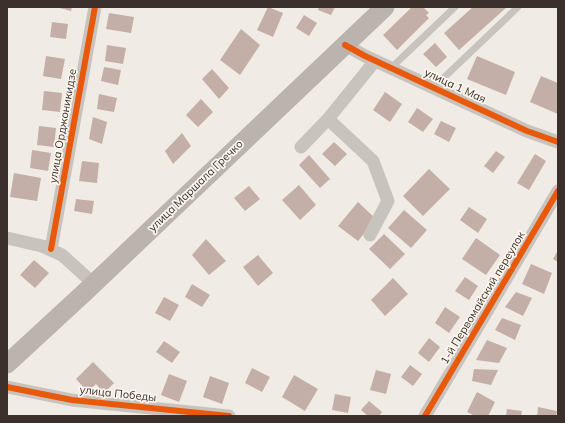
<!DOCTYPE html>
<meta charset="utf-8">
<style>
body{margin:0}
#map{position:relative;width:565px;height:423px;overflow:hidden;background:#f0ebe5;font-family:Mulish,sans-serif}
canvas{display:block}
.frame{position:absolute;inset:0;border:8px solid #3b302b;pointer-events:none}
</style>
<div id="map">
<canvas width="565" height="423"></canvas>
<div class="frame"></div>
</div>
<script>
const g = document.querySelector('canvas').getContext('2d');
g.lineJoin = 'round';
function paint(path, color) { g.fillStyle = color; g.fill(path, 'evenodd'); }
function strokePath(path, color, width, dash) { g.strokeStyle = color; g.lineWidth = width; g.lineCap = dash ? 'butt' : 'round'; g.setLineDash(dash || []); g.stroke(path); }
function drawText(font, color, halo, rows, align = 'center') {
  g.font = font + ' Mulish,sans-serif'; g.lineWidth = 3.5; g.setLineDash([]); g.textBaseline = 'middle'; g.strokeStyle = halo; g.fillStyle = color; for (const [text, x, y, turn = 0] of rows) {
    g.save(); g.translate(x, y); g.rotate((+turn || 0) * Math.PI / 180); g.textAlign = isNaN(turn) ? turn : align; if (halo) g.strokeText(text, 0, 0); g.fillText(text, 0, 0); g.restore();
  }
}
const building = new Path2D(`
 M56,7H72L71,11Z
 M268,7L283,13L273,37L257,30Z
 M319,7H335L331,15L318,10Z
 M412,7H423L429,13L426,15L429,18L397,50L383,35Z
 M473,7H507L459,50L444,33Z
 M109,13L134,17L131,33L106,29Z
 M304,15L317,23L309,36L296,28Z
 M52,22L68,24L66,39L50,37Z
 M241,29L260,45L240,75L220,60Z
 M435,43L447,57L436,67L423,54Z
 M107,45L126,48L123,64L105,61Z
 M46,56L65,59L61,79L43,76Z
 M477,56L515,72L506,95L467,79Z
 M104,67L121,70L118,85L101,81Z
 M212,69L229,88L219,99L202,79Z
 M541,76L558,83V114L530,102Z
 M44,91L62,93L60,112L42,110Z
 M385,92L402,104L390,122L373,110Z
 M99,94L117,98L114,112L97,109Z
 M201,99L213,112L198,127L186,115Z
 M417,108L433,119L423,132L408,122Z
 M93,117L107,122L102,144L89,139Z
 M441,121L456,128L449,142L434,134Z
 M39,126L56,128L54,147L37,145Z
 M182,133L191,146L173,164L165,151Z
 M334,142L347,154L335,166L322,154Z
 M32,150L51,153L48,171L30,168Z
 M496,151L505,157L493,173L484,166Z
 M535,154L546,161L529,190L517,183Z
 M309,155L330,179L320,188L299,165Z
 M82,161L99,163L97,183L79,181Z
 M429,169L450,189L423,216L403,196Z
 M14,173L41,178L37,201L10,197Z
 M299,185L316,205L300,220L282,200Z
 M249,186L260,199L245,211L234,198Z
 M76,199L94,201L92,214L74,211Z
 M358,202L376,219L358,241L338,226Z
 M469,207L487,219L478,233L460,220Z
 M404,210L427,230L411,248L388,228Z
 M384,234L405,254L390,269L369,249Z
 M476,238L500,255L486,275L462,259Z
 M206,239L226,261L209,275L192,255Z
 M558,250V262L553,259Z
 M258,255L273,273L258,286L243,267Z
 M34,260L49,273L35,288L20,275Z
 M531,264L552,273L544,294L522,284Z
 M465,277L478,286L469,300L455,291Z
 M393,278L408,294L385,316L371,300Z
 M192,284L210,295L202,307L185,297Z
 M516,292L532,298L523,316L505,307Z
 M164,297L179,305L170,321L155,313Z
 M445,307L460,317L449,333L435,323Z
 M502,318L521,325L515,340L495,330Z
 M429,338L440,347L429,362L418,353Z
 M487,340L507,348L499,363L476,360Z
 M164,341L180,352L172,363L156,352Z
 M93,362L114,383L104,393L96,384L88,392L76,379Z
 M410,365L422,374L413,386L401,377Z
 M252,368L270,377L262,392L245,383Z
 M474,369L498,370L491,385L472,381Z
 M376,370L391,374L386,394L370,390Z
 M169,374L187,381L179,402L161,395Z
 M294,375L318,389L305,411L282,397Z
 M210,376L229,383L222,404L203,397Z
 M477,392L495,402L488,416H475L467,412Z
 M335,394L351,397L348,413L332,410Z
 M369,401L382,412L379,416H368L361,410Z
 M538,407L557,411L556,416H537Z
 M507,409L522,411L521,416H506Z`);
const service = new Path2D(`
 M391,68L455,7
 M433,88L518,7`);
const minor = new Path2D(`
 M345,45L365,56L527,131L558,142
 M328,119L373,161L388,201L370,235
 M301,147L328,119L375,61
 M7,238L42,246L62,255L94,284
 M51,249L95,7
 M7,387L72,400L229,416
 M425,416L558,191`);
const secondary = new Path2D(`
 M7,364L84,293L385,7`);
const cycleway = new Path2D(`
 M345,45L365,56L527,131L558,142
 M51,249L95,7
 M7,387L72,400L229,416
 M425,416L558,191`);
const streetNames = [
 ["улица 1 Мая",455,86,25],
 ["улица Орджоникидзе",63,126,-80],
 ["улица Маршала Гречко",196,186,-44],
 ["1-й Первомайский переулок",483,298,-59],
 ["улица Победы",118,394,6]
];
paint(building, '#c3afa7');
strokePath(service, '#c9c3be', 7);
strokePath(minor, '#c9c3be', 13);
strokePath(secondary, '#bab3ae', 19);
strokePath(cycleway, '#e8590c', 6);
drawText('11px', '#3b302b', '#fbf5ee', streetNames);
</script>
